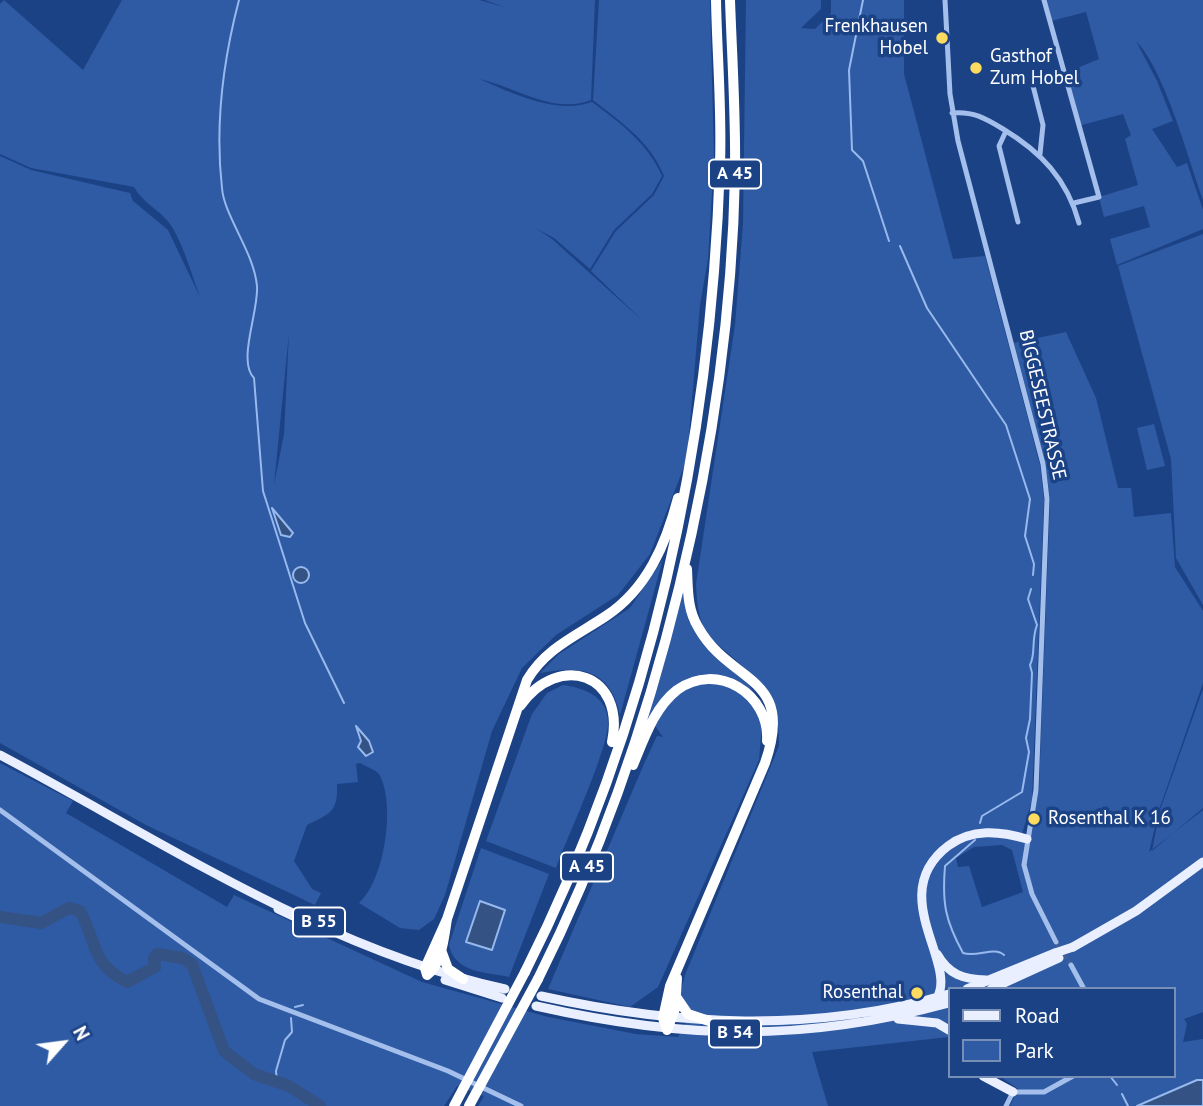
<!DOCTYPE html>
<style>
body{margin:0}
#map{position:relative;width:1203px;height:1106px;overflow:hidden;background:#1c4286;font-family:"PT Sans",sans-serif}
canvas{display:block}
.legend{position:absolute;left:948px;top:987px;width:228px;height:91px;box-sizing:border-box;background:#1c4286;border:2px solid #778eb6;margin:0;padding:9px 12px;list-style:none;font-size:21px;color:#fff}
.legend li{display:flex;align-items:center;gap:14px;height:35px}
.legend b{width:35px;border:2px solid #778eb6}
.north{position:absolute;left:28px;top:1008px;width:70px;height:70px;-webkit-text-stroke:5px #1c4286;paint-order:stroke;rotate:62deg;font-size:19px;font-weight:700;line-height:28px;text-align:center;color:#fff}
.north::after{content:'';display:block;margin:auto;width:24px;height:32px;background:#fff;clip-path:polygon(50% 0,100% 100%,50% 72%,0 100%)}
</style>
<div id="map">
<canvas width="1203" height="1106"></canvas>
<ul class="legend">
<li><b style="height:9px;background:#e9efff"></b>Road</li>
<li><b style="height:19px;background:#2f5ba4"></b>Park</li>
</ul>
<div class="north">N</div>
</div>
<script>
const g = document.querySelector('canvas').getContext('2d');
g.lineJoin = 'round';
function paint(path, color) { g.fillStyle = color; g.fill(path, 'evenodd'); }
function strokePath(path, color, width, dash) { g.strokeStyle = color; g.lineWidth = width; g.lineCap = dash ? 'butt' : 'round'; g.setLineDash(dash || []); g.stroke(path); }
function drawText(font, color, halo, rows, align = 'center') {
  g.font = font + ' "PT Sans",sans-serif'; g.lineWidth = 7; g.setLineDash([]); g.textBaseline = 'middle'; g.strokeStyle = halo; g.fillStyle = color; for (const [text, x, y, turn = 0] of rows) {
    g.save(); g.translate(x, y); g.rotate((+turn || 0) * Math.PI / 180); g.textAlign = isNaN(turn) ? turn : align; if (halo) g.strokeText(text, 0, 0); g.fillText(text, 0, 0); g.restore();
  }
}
const green = new Path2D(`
 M4,0L83,70L122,0H479L504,7L485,0H595L591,100C553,115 514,86 479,79C512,93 556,115 592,102C621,124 647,142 662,176L652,194L614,230L590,269L554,238L537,229L552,239L644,322L591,271L616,231L654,195L664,176C650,141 622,123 593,100L599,0H710L714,159L708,259L700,305L687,459L650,554L618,595L556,635L522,668L492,731L445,895L434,919L419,930L400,928L359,903C385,880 396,803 379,774C376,770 365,766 360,763L356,764L358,782L337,784C338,812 331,813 307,825L294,861L312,889L321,893L315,905L146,825L0,743V156L31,170L130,193L133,201L168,230L201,299C192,277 181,234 165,218C154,207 142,201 134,187L31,168L0,154V4ZM289,333L284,434L274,485Z
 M746,0H821V9L801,28L815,29L831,13V0H904V74L953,259L985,256L1040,465L1044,500L1032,800L1022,834L1026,837L1039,789L1050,499L1045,463L1014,343L1066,332L1096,398L1118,488H1131L1134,517L1171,513L1175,567L1203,611V683L1159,810L1149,852L1203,810V1012L1184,1019L1187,1024L1183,1042L1203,1039V1080L1137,1106H1010L1018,1089L1000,1076H1173V989H949V1037L812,1052L828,1106H478L484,1096L457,1086L444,1106H0V763L73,801L66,813L227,907L234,895L422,982L548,1017L636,1034L678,1037L692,1012L680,994L685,975L779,746C780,699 763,684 730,655C723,649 715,643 709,636C698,621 697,603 696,584L735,325L743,224ZM1002,845L1012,850L1023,892L982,907L969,866L958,867L956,858L974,847Z
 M1045,0H1203V200C1188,158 1165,71 1136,41L1157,81L1173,121L1152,129L1177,167L1187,163L1203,210V229L1117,265L1110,239L1150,227L1144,206L1104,217L1099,197L1138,185L1125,139L1131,135L1123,114L1078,126L1065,73L1099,59L1086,12L1051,21Z
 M1203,234V605L1176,558L1171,459L1118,266Z
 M1154,424L1165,466L1147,470L1137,428Z
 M663,559L620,715C610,669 581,665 540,673L559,654L630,608Z
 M684,589L688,620L704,644L748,684L761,702V737L759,760L658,987L630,1007L548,989L644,764L657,736L663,737L648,716Z
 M563,685C584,688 608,696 608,723C608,750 567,838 556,868L486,841L532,714L547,693Z
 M1203,689V808L1152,851L1160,810Z
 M481,848L549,874L509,977C485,972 455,973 449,945Z`);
const water = new Path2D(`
 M272,508L293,533L290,537L281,535Z
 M293 575a8 8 0 1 1 16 0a8 8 0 1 1-16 0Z
 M356,726L369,741L373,752L366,756L358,747L361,741Z
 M480,901L505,910L492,950L466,942Z
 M1197,1080H1203V1106H1137Z`);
const stream = new Path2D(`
 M239,0C223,61 215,127 222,188C224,216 254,252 257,286C259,311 237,361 254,378L263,491L305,623L344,703
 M863,0L849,70L852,150L863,161L889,241
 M900,246L927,308L1006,425L1030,499L1025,536L1034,564L1033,575
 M980,823L982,816L1022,792L1029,752L1026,738L1030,719L1032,673L1030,665C1036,654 1031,640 1037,625L1028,599L1031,589
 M975,840L945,866C942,903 945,920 963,953C977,958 994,946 1004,955
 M295,1007L303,1005
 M1110,1076L1117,1085
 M277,1082L276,1071L285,1040L292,1032L291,1018
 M1122,1094L1128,1106`);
const river = new Path2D(`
 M0,917L41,923L69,908L80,911C98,944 90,963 127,982L155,967L154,958L157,954L182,958L192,964L224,1051L254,1074L289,1086L320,1106`);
const minorTunnel = new Path2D(`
 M1056,942L1071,965`);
const minor = new Path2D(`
 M945,0L950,94L958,141L1043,464L1047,499L1036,790L1024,865L1032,894L1056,942
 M1044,0L1099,197L1074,203
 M1032,82L1043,125L1040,154
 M952,113C973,111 985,118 1003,129C1041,152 1067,179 1079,223
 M1006,131L999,146L1018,222
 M0,810L259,999L448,1071L521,1106
 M1071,965L1084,989
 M1006,1106L1013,1092H1044L1073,1076`);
const primary = new Path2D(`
 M0,755C163,841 322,949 505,989
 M278,909L316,927
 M1073,947L1136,911L1203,862
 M937,954C949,975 963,979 986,980
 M445,980L502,998
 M967,989L1055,953
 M991,989L1059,958
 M541,996C677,1026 814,1033 949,994
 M937,998C958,963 885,894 948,846C972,828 1000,831 1027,839
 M536,1006C682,1039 803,1043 949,1003
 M898,1019L937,1023L949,1030
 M983,1076L1013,1092`);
const motorway = new Path2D(`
 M520,706C559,651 626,674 612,742
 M633,765C644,739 654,708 677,690C717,661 770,694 767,741
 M447,919L425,968L427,975C442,965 444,936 447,919L527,680C546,648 576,636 606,616C647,589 666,544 678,498
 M441,950L448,969L463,979
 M525,972C651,723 711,443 720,164C722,110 717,54 716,0
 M538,979C657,742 730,439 735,174C736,116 732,58 730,0
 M677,998L688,1014L709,1021
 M667,1030L663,1018L670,986L765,763C796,674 730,685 698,627C687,609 688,589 687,569
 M667,1030L675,1009L677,978`);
const primaryBridge = new Path2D(`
 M1055,953L1073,947`);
const motorwayBridge = new Path2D(`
 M454,1106L525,972
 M469,1106L538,979`);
const markers = [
 [942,38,7,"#fcdb61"],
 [976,68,7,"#fcdb61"],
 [1034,819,7,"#fcdb61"],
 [917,993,7,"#fcdb61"]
];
const shields = [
 [735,174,52],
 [587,867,52],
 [319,922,52],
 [735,1033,52]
];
const shieldNames = [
 ["A 45",735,174],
 ["A 45",587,867],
 ["B 55",319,922],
 ["B 54",735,1033]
];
const poiNames = [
 ["Frenkhausen",928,27],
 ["Hobel",928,49],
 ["Gasthof",990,57,"left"],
 ["Zum Hobel",990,79,"left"],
 ["Rosenthal K 16",1048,819,"left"],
 ["Rosenthal",903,993]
];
const streetNames = [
 ["BIGGESEESTRASSE",1042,405,77]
];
paint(green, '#2f5ba4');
paint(water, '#355284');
strokePath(water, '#97b9ed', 2);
strokePath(stream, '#97b9ed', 2);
strokePath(river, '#355284', 12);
strokePath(minorTunnel, '#3e5e98', 5, [5, 2.5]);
strokePath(minor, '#a4bfeb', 5);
strokePath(primary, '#e9efff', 9);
strokePath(motorway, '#fff', 10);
strokePath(primaryBridge, '#e9efff', 9);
strokePath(motorwayBridge, '#fff', 10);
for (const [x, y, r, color] of markers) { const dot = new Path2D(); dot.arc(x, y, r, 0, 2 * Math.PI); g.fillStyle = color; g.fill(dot); strokePath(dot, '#1c4286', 2.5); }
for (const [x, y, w] of shields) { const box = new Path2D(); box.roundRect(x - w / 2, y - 14.5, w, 29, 5); g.fillStyle = '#1c4286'; g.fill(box); strokePath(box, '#fff', 2); }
drawText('bold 18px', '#fff', null, shieldNames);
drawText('19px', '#fff', '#1c4286', poiNames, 'right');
drawText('19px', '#fff', '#1c4286', streetNames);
</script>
